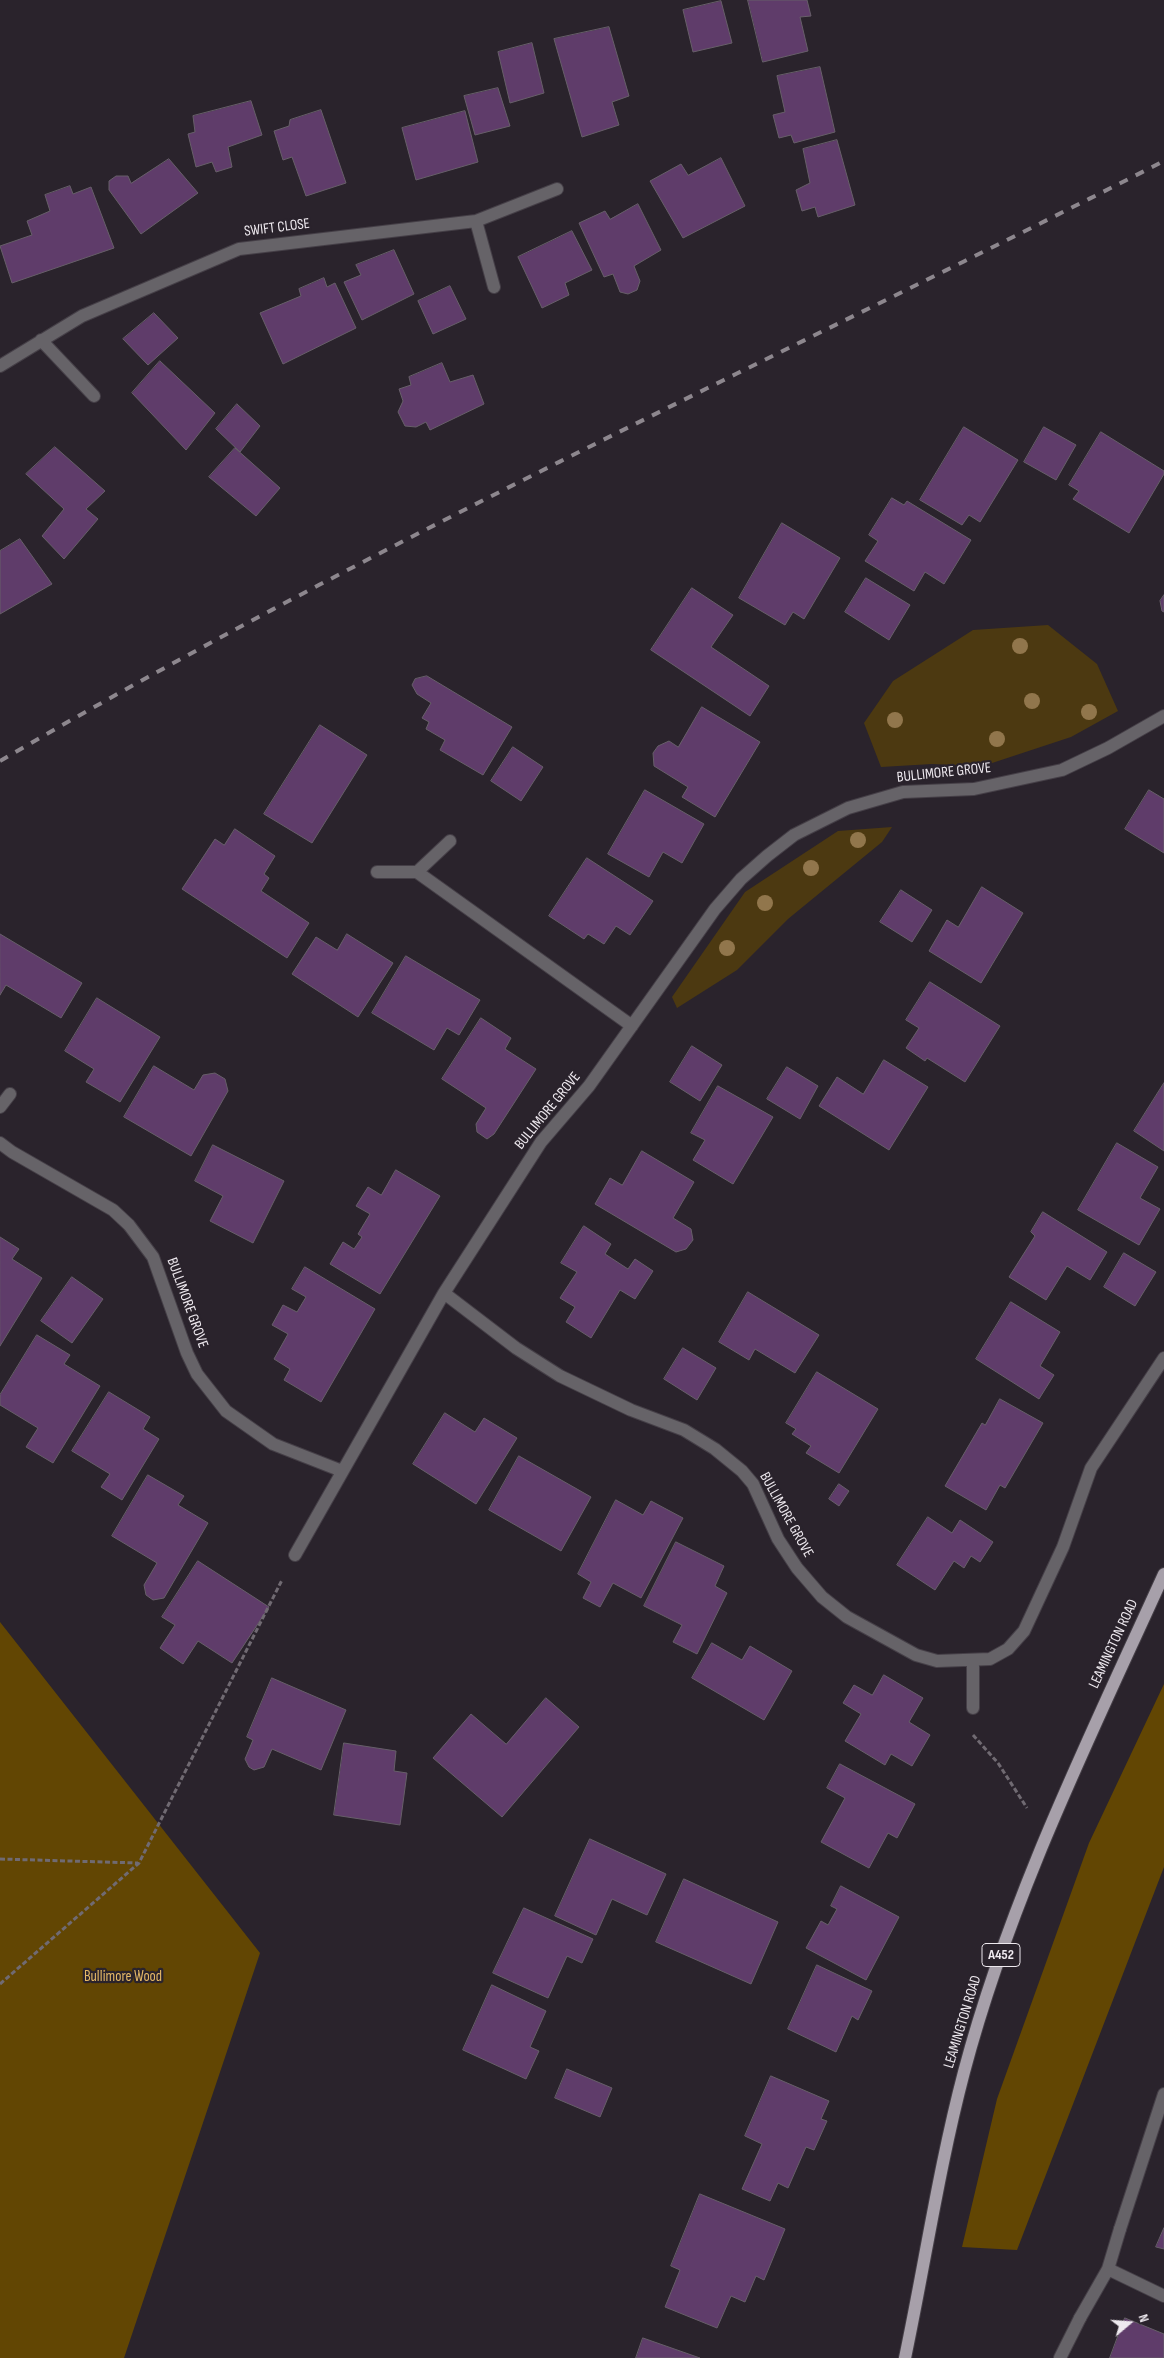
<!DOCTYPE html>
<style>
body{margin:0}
#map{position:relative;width:1164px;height:2358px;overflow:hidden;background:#2a232c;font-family:"Sofia Sans Condensed",sans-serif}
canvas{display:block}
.north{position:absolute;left:1104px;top:2298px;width:50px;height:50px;-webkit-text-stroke:4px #2a232c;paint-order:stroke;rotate:72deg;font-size:14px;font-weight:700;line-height:20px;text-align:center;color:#eee9ef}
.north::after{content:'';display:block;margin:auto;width:18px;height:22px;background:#eee9ef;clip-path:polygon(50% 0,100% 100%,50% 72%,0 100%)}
</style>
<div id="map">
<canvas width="1164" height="2358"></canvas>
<div class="north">N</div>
</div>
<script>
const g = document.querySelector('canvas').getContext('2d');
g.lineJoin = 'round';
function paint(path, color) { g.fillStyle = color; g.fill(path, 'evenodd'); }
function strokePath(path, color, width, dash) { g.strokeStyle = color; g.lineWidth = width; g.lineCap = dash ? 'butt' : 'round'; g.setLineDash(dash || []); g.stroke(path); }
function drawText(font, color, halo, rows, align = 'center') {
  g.font = font + ' "Sofia Sans Condensed",sans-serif'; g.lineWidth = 4.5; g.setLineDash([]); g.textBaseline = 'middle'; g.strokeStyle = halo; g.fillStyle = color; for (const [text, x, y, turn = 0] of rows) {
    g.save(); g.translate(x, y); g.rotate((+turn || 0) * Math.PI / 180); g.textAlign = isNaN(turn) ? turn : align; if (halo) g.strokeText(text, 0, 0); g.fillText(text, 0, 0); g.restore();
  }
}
const green = new Path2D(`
 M1048,625L1097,664L1118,711L1071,737L983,766L932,764L881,767L864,723L893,681L973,630Z
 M892,827L882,842L788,919L737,970L677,1008L672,997L745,892L838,831Z`);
const forest = new Path2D(`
 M0,1622L260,1953L124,2358H0Z
 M1164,1684V1867L1017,2250L962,2247L997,2099L1089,1843Z`);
const building = new Path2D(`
 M748,0H807L811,16L800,17L808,51L763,62Z
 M721,1L732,43L693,52L683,10Z
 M609,27L629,96L612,102L619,125L582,137L554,39Z
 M532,43L544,93L510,103L498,52Z
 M820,67L835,132L794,143L791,135L779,138L773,115L785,112L777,76Z
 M498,88L510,126L475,135L464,96Z
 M251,101L262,135L228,147L232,167L216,172L212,162L196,167L188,134L195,132L193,116Z
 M321,110L346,183L306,196L292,157L283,160L274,131L289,126L290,120Z
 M465,111L478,162L416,180L402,128Z
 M837,140L855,205L818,217L815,207L802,211L796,190L810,183L803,149Z
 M721,158L745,206L683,238L650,181L681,164L688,175Z
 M169,159L198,193L141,234L109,190V181L116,176H128L131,183Z
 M70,186L73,194L91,187L114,248L12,283L0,246L32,235L27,221L50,211L45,195Z
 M638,204L661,250L634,266L640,281L637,290L628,294L620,292L613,274L604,277L579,223L605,211L610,219Z
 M572,231L592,270L565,283L569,295L542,308L518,257Z
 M394,250L414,294L362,320L344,282L361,275L356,265Z
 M324,278L327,287L335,283L356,328L283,364L260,313L301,296L299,289Z
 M450,286L466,319L433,334L418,301Z
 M154,313L178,338L148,365L123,339Z
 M160,361L215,413L186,450L132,393Z
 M442,363L450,382L473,375L484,404L430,430L426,422L416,427L405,426L398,412L403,401L399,389L411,385L409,377Z
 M237,404L260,426L240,452L216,429Z
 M964,427L1018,460L980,522L969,515L962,525L920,500Z
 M1044,427L1076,445L1056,480L1024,462Z
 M1101,432L1164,471V474L1129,533L1073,499L1079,491L1069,485Z
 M55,447L105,491L86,509L98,519L64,559L42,536L64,509L26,474Z
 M235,448L280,488L256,516L209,477Z
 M892,498L904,505L907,501L971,540L944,584L925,572L914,591L865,561L878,541L869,535Z
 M782,523L840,558L804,619L793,612L785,625L739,598Z
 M20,539L52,584L0,614V551Z
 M866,578L910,605L889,640L845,612Z
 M692,588L733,615L711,647L769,686L750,716L651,650Z
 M1164,595V612L1162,611L1160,601Z
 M427,676L512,727L483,775L440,750L445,740L426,729L429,722L422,718L431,703L417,694L412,685L415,679Z
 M702,707L760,742L715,817L682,797L688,787L654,766L653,753L658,746L669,741L678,747Z
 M320,725L367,755L312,843L264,814Z
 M513,747L543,767L521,801L491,781Z
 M645,790L704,824L682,863L663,852L649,877L608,854Z
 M1149,790L1164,799V853L1125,829Z
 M235,829L275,856L264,874L269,878L261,891L309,923L287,958L182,889L215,839L224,845Z
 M587,858L653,901L630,935L616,926L604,944L588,934L584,939L549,916Z
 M982,887L1023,913L981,983L929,951L947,920L958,927Z
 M901,890L932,910L912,942L880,922Z
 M0,934L82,983L61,1018L6,985L0,995Z
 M347,934L393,963L358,1017L292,974L316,937L337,950Z
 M406,956L480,1000L459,1035L447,1028L434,1050L372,1013Z
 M930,982L1000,1026L965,1082L927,1058L925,1061L906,1048L919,1028L906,1020Z
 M97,998L160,1037L120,1102L86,1082L94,1069L65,1051Z
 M481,1018L511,1038L505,1049L536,1069L494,1134L487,1139L477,1132L476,1124L486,1108L442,1079Z
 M692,1046L722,1065L700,1101L670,1082Z
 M884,1060L928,1087L889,1150L819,1106L837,1077L863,1094Z
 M154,1066L194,1090L203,1075L215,1073L225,1079L228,1091L191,1156L124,1117Z
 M787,1067L818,1086L800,1119L767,1099Z
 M1164,1083V1151L1134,1131Z
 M718,1086L773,1117L733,1184L693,1160L705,1140L691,1133Z
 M1117,1143L1158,1167L1140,1198L1160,1209L1139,1245L1078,1210Z
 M213,1145L284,1181L253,1243L210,1221L223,1196L195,1181Z
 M642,1151L694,1182L673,1218L691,1229L693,1240L686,1249L676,1252L595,1204L610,1178L622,1185Z
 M396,1170L440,1196L380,1294L330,1264L343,1242L354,1249L362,1237L358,1234L370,1214L356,1206L368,1187L381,1195Z
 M1043,1212L1107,1252L1090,1280L1067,1266L1046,1300L1009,1277L1035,1236L1031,1232Z
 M584,1226L611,1244L605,1254L628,1269L635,1259L653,1271L635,1299L620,1290L591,1338L566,1322L575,1307L560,1298L577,1272L561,1263Z
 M0,1237L19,1249L12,1259L42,1278L0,1346Z
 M1124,1253L1156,1272L1135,1306L1104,1287Z
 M305,1267L375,1309L321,1402L284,1380L290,1369L274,1359L288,1334L272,1325L283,1305L297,1312L306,1297L292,1289Z
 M72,1277L103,1299L72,1343L41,1321Z
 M748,1292L819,1335L795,1373L755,1349L749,1360L719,1342Z
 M1011,1302L1060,1332L1040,1366L1054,1375L1039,1399L976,1359Z
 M37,1335L70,1355L64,1364L100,1386L53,1463L26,1447L38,1428L0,1405V1395Z
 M683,1348L716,1368L697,1400L664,1379Z
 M817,1372L878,1409L839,1473L806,1453L811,1446L792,1434L796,1429L786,1423Z
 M109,1392L150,1417L143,1429L159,1439L122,1500L101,1487L110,1474L72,1451Z
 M1000,1399L1043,1423L1005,1488L1000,1485L986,1510L945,1486L982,1423L985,1425Z
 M445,1413L475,1432L484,1418L517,1438L476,1504L413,1464Z
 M519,1456L591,1497L561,1551L489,1510Z
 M148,1475L184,1496L178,1505L208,1523L164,1598L153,1600L146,1595L144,1585L157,1563L112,1536Z
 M839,1484L849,1491L839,1506L829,1499Z
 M616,1500L643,1515L651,1501L683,1518L641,1598L613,1583L600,1607L583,1598L591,1582L578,1574Z
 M928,1517L952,1533L960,1520L993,1542L980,1562L971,1556L964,1568L954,1561L935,1590L897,1565Z
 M676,1542L724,1566L715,1586L727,1593L697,1654L673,1642L682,1625L644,1606Z
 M198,1561L269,1607L232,1663L198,1641L183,1664L160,1648L175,1625L162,1617Z
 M712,1643L742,1660L750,1646L792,1671L764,1720L692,1678Z
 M884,1675L923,1698L909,1722L930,1735L912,1766L891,1754L885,1765L845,1741L861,1714L843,1703L854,1685L872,1695Z
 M272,1678L346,1710L321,1770L272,1749L264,1767L254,1770L249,1767L245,1759L253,1740L247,1737Z
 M546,1698L579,1727L502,1817L433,1758L471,1714L506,1744Z
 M344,1743L396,1751L394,1771L407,1773L400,1825L334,1815Z
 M840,1764L915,1804L897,1838L888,1833L869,1868L821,1842L845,1798L827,1788Z
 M590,1839L666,1874L647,1915L612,1899L596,1935L555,1916Z
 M684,1879L778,1922L751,1984L656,1942Z
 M841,1886L899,1917L866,1980L806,1948L821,1921L828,1925L837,1909L831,1906Z
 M524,1908L593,1939L582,1963L567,1956L548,1998L493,1973Z
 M817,1965L872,1991L858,2020L852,2016L836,2052L788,2029Z
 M492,1985L546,2011L530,2047L539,2051L526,2079L463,2050Z
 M567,2069L612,2088L600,2117L555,2098Z
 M771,2076L829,2101L821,2119L827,2121L814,2150L806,2147L788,2188L778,2183L770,2201L742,2189L762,2144L745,2136Z
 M700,2194L785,2229L764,2280L756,2276L745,2302L731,2296L717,2328L665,2307L680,2270L671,2266Z
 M1164,2228V2249L1156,2247Z
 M1125,2318L1164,2334V2358H1110Z
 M643,2338L700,2358H636Z`);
const path = new Path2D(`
 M973,1735L998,1763L1027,1808
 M0,1859L138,1863
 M0,1984L139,1863L282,1580`);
const service = new Path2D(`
 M1120,2229L1164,2094
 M1060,2358L1080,2318`);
const minor = new Path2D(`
 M476,221L494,287
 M41,340L94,396
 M0,366L82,316L239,249L476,221L557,189
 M1164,716L1108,748L1062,770L974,789L903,792L848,808L794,835L767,856L741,879L715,909L589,1086L541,1142L444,1293L516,1348L560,1376L631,1410L684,1430L715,1449L742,1471L753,1484L778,1539L797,1568L822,1597L847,1617L916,1655L937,1661L990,1659L1008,1649L1024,1631L1063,1547L1091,1468L1164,1358
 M377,872H417L632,1026
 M417,872L450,841
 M0,1107L10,1094
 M0,1143L12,1152L113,1210L129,1225L153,1257L187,1353L197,1374L226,1411L273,1444L342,1471
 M295,1555L444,1293
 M973,1660V1708
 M1108,2269L1120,2229
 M1080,2318L1108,2269L1164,2296`);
const primary = new Path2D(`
 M905,2358C925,2263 939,2167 964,2072C1010,1898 1090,1737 1164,1574`);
const rail = new Path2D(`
 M0,761C377,541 775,359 1164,161`);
const trees = [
 [1020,646],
 [1032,701],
 [1089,712],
 [895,720],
 [997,739],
 [858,840],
 [811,868],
 [765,903],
 [727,948]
];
const shields = [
 [1001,1955,38]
];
const shieldNames = [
 ["A452",1001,1955]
];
const streetNames = [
 ["SWIFT CLOSE",277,228,-7],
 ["BULLIMORE GROVE",944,773,-6],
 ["BULLIMORE GROVE",548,1111,-51],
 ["BULLIMORE GROVE",187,1303,70],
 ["BULLIMORE GROVE",786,1515,61],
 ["LEAMINGTON ROAD",1114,1644,-65],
 ["LEAMINGTON ROAD",963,2022,-73]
];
const parkNames = [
 ["Bullimore Wood",123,1977]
];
paint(green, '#4c3911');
paint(forest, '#624603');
paint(building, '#5f3c6a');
strokePath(building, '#675f69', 1);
strokePath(service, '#453f47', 14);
strokePath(minor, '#453f47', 14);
strokePath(primary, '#453f47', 14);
strokePath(path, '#706a72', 3, [5, 2.5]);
strokePath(service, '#666368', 12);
strokePath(minor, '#666368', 12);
strokePath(primary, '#a7a0aa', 12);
strokePath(rail, '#8d878e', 4, [9, 9]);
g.fillStyle = '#91764c';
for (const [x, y] of trees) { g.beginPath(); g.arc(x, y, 8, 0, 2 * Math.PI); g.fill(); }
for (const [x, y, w] of shields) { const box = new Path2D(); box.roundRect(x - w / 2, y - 11.5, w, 23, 4); g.fillStyle = '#2a232c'; g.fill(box); strokePath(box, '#eee9ef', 1); }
drawText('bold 14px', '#eee9ef', null, shieldNames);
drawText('15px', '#eee9ef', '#2a232c', streetNames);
drawText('15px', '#e6b966', '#2a232c', parkNames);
</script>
